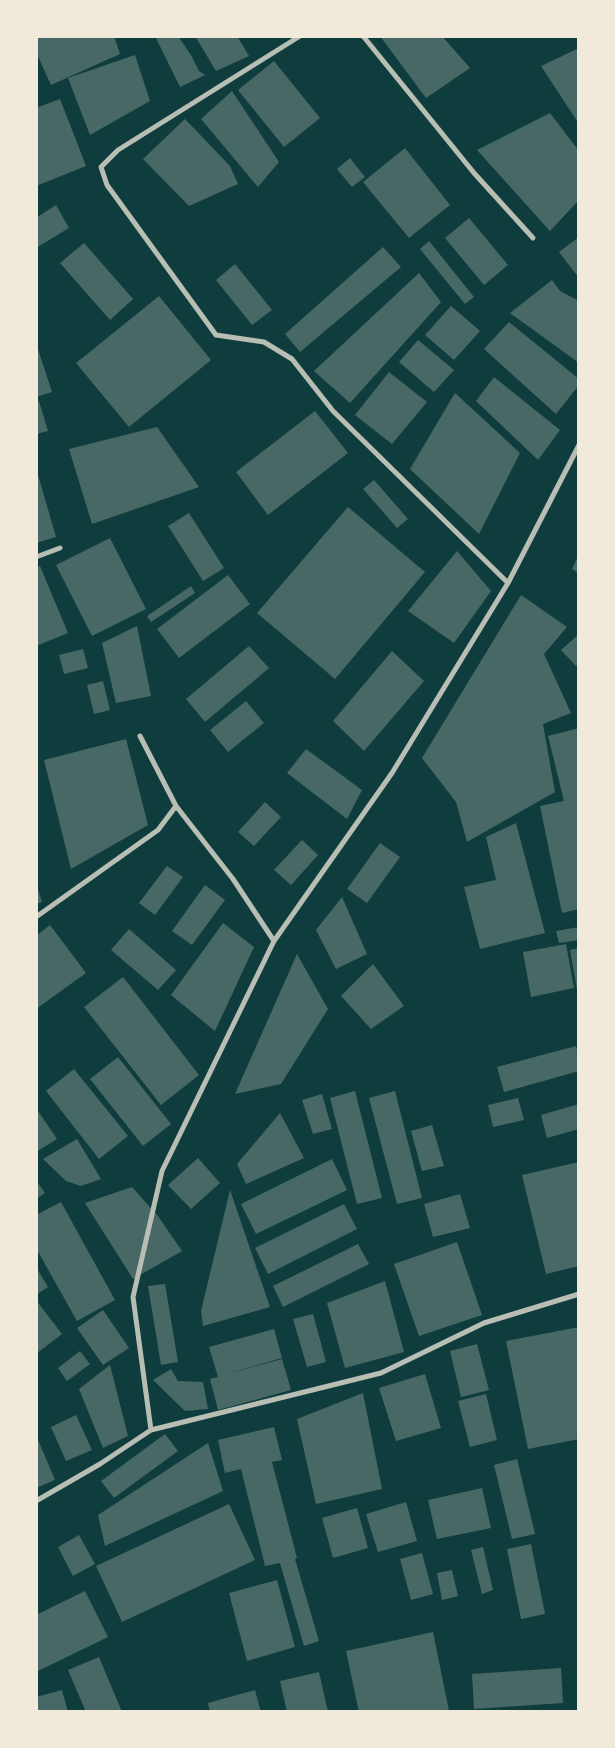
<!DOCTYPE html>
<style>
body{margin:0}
#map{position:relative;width:615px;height:1748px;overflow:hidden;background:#0f3d3e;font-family:Overpass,sans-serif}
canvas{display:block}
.frame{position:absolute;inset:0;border:38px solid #f1e9da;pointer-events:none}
</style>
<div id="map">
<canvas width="615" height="1748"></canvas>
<div class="frame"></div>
</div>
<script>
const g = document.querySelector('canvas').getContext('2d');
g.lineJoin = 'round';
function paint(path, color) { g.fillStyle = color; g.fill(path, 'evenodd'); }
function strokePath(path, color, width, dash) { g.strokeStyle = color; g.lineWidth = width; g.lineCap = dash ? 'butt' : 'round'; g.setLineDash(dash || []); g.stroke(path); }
const building = new Path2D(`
 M36,36H114L120,54L51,85L36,52Z
 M155,36H178L191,55L199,71L205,75L180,87Z
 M195,36H237L249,56L216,71Z
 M380,36H442L470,68L426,98Z
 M579,48V120L577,121L541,66Z
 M135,55L150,101L90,135L68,78Z
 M274,61L320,118L284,147L238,90Z
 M232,91L279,162L258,187L201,119Z
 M60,99L86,166L36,186V108Z
 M550,113L579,151V200L550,231L477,150Z
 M185,119L230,166L238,184L189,206L143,159Z
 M405,148L450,205L409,238L363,182Z
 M350,158L365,177L352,187L337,169Z
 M56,205L69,228L36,248V218Z
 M469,218L508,265L484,285L445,238Z
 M579,237V278L559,252Z
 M429,241L474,297L465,304L420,249Z
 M84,243L133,299L110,320L60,263Z
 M383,247L401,267L300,352L285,334Z
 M235,264L272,310L252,325L216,280Z
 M419,273L441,302L350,403L314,371Z
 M552,280L560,291L579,301V363L510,313Z
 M159,296L211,360L129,427L76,363Z
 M451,306L480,331L454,360L425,335Z
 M509,322L579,379V385L556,414L484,349Z
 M418,340L454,370L434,392L399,362Z
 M36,343L52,392L36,397Z
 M389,372L427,402L392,444L355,415Z
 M494,377L560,430L538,460L476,401Z
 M455,393L520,453L479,534L410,469Z
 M39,401L48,431L36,434V402Z
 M315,411L348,453L268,515L236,472Z
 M157,427L199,487L92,524L69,449Z
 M36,468L56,537L36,543Z
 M374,480L408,519L397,528L363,489Z
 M348,507L425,572L335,679L257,613Z
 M189,513L224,568L203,581L168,526Z
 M110,538L146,609L92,636L56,565Z
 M457,551L491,591L454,643L408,611Z
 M579,554V573L572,569Z
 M40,566L68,633L36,646V568Z
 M228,575L250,604L179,658L157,629Z
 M191,586L195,593L151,622L147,616Z
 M521,595L567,627L544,654L571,713L543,724L555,792L467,842L456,802L422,758Z
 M137,626L151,696L116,703L102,643Z
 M579,634V663L576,666L561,650Z
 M249,646L269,668L205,722L186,699Z
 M83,649L88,668L64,674L59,655Z
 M392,651L424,681L364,751L333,721Z
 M103,681L110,710L94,714L87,685Z
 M246,701L264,723L228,752L210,730Z
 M579,728V909L562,913L540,806L564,801L548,736Z
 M126,739L148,825L71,869L44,760Z
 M306,749L362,790L347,819L287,773Z
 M265,802L281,817L254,846L238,832Z
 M516,823L545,933L480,949L464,887L496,880L486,837Z
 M302,840L318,855L291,885L274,870Z
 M380,843L400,857L367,903L347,889Z
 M167,866L183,877L155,915L139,903Z
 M36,883L42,902L36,904Z
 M205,885L225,900L192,945L172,931Z
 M342,897L367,954L336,969L316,930Z
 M223,923L254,947L215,1031L171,995Z
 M50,925L86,973L36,1009V936Z
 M579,927V940L559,943L556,931Z
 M129,929L176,970L158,990L111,950Z
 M566,944L574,988L531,997L523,952Z
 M579,948V989L577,990L570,950Z
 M297,954L328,1009L281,1084L235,1094Z
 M373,964L404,1006L371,1029L341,996Z
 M123,977L199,1075L161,1105L84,1007Z
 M576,1046L579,1058V1071L504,1092L497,1067Z
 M118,1057L171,1124L143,1146L90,1079Z
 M74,1069L128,1136L99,1159L46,1091Z
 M355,1091L382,1198L357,1204L330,1098Z
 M395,1091L422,1198L397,1204L369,1098Z
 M322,1094L332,1129L313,1134L302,1100Z
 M518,1098L524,1120L493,1127L488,1105Z
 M579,1104V1129L547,1138L541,1115Z
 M36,1108L57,1139L36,1152Z
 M280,1113L304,1158L246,1184L237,1164Z
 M432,1125L444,1166L422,1171L411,1131Z
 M77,1139L101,1179L81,1186L66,1181L43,1159Z
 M198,1158L220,1183L191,1209L168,1185Z
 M332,1159L347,1190L256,1234L241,1204Z
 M579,1162V1266L546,1274L522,1175Z
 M36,1180L45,1193L36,1199Z
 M132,1187L158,1216L182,1251L133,1279L85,1203Z
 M230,1190L270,1307L203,1326L201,1311Z
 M460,1194L470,1228L433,1237L424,1204Z
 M61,1202L115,1300L77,1321L36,1248V1215Z
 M344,1204L357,1229L268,1274L255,1248Z
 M457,1242L482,1315L419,1336L394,1264Z
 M358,1244L369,1264L283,1307L273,1286Z
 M36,1267L48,1287L36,1295Z
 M385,1281L404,1352L345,1368L327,1303Z
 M165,1284L178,1362L161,1365L148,1286Z
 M36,1300L62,1334L36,1354Z
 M103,1310L129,1348L103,1365L77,1328Z
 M313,1314L326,1362L307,1367L293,1319Z
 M579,1327V1439L528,1449L506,1341Z
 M274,1329L282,1358L223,1375L282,1359L291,1390L218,1410L210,1379L218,1377L209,1347Z
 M477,1344L489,1390L461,1397L450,1351Z
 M80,1351L90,1364L67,1381L58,1368Z
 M110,1365L128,1436L103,1448L79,1389Z
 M171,1369L178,1381L203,1382L208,1409L185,1411L153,1380Z
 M425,1374L441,1428L396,1441L379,1388Z
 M363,1393L382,1489L316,1504L297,1419Z
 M486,1394L497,1440L470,1447L458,1401Z
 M76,1415L92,1450L66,1461L51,1427Z
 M274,1427L282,1460L272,1462L297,1558L295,1559L319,1641L304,1646L280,1563L265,1566L241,1469L225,1473L218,1440Z
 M165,1434L178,1451L114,1498L101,1481Z
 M36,1435L55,1480L36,1488Z
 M208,1443L223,1491L105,1546L98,1515Z
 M517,1459L535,1534L512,1539L494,1465Z
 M482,1488L491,1528L437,1539L428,1500Z
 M406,1502L417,1541L378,1552L366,1514Z
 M229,1504L255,1560L122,1622L96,1566Z
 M357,1508L368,1548L333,1558L322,1518Z
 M79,1535L95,1564L73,1576L58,1547Z
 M531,1544L545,1614L521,1619L507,1549Z
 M483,1547L493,1590L482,1594L471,1550Z
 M422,1553L433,1594L411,1600L400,1559Z
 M452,1570L458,1596L442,1600L437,1573Z
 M277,1580L295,1647L247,1661L229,1593Z
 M85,1591L108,1637L36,1672V1615Z
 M433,1632L449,1711L359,1712L346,1651Z
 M99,1657L122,1712H86L68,1670Z
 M561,1668L563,1703L474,1709L472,1674Z
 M319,1672L328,1712H287L280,1681Z
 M62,1690L68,1712H36V1697Z
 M255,1690L261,1712H210L208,1703Z`);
const minor = new Path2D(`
 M300,36L118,150L101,167L107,185L216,335L264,342L292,359L333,411L508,583
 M363,36L474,173L533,238
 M36,557L60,548
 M140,736L176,806L233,879L274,941
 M36,917L158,830L176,806
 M151,1430L381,1373L484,1323L579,1294
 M36,1501L100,1464L151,1430L133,1297L162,1171L274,941L392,773L508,583L579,445`);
paint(building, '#486865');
strokePath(minor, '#b8beb3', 5);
</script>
